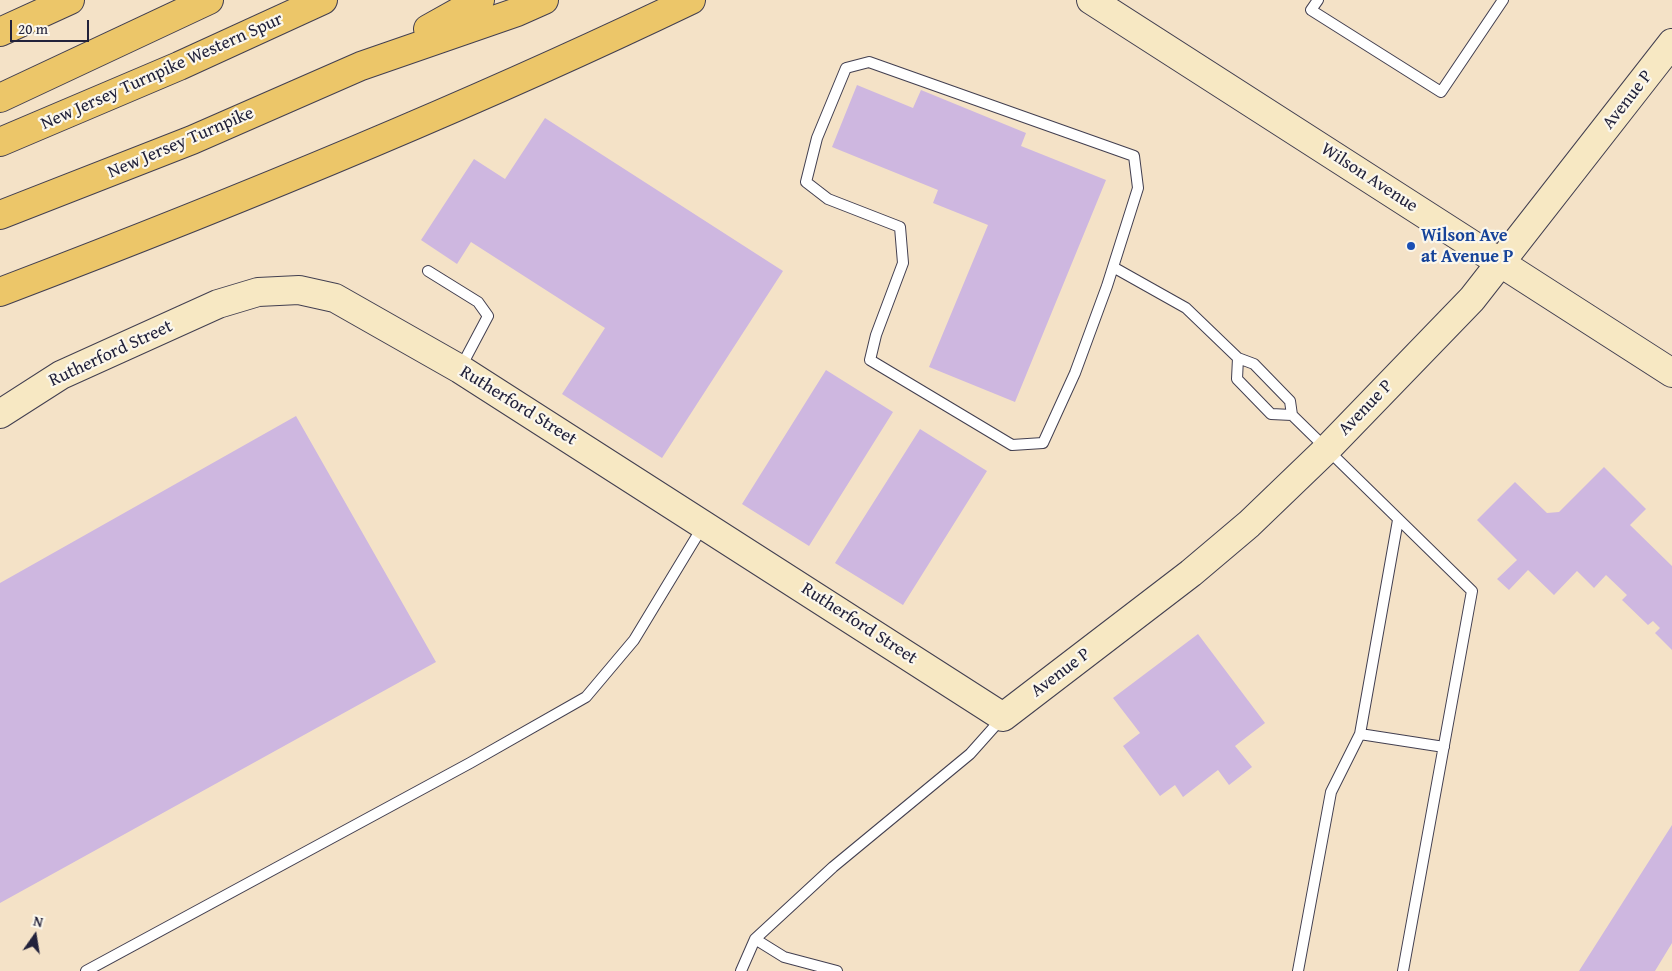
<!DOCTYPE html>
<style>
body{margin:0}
#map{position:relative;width:1672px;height:971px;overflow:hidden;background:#f4e2c7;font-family:"Gentium Book Plus",serif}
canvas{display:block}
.north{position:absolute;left:10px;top:911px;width:50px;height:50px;-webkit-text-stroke:4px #fbf7ec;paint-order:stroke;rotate:13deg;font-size:14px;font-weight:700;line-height:20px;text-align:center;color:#22223b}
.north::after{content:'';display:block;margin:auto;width:18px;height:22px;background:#22223b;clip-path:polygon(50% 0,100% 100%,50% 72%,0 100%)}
.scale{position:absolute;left:10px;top:20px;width:79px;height:22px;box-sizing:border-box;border:2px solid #22223b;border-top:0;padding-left:6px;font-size:15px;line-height:18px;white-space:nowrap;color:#22223b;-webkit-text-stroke:4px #fbf7ec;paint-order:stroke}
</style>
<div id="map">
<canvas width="1672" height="971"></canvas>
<div class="north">N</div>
<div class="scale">20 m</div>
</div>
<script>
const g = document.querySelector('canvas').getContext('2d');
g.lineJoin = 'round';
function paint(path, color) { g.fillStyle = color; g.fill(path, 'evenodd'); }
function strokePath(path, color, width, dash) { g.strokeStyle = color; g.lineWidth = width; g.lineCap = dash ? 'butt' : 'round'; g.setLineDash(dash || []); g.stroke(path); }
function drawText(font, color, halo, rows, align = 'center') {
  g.font = font + ' "Gentium Book Plus",serif'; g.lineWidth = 4.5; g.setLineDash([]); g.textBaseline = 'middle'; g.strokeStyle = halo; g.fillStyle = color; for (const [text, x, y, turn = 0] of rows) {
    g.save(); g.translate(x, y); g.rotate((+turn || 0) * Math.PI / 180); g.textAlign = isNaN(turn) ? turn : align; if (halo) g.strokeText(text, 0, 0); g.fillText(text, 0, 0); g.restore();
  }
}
const building = new Path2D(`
 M857,85L913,108L921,90L1026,133L1021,146L1106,180L1015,402L929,367L988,225L933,203L938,190L832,147Z
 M545,118L783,271L662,458L562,394L605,328L471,242L457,264L421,240L474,159L505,179Z
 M826,370L893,412L809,546L742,504Z
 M296,416L436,662L0,903V583Z
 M920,429L987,471L903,605L835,563Z
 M1604,467L1646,509L1630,525L1672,566V650L1655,633L1660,628L1653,621L1648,625L1622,600L1627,595L1606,575L1594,588L1577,571L1554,595L1528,570L1509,590L1497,579L1517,560L1477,520L1515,482L1547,513L1559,512Z
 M1198,634L1265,723L1235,746L1252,767L1229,785L1218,770L1183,797L1175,785L1160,796L1123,746L1140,733L1113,698Z
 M1672,825V943L1655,971H1579Z`);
const lane = new Path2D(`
 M1318,0L1311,10L1441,92L1503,0
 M869,62L1134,156L1138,188L1107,286L1075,373L1043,443L1012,445L870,360L876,335L903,263L900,227L828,199L806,182L817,138L846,68Z
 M1113,267L1186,308L1238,358L1254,364L1290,401L1292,415L1472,591L1403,971
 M428,271L478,302L488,316L461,367
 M1238,358L1237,379L1271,414L1292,415
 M1398,520L1360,734L1444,747
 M755,939L784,957L837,971
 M86,971L470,763L586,697L634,640L703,526
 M741,971L755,939L833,867L970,754L1003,717
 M1298,971L1331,792L1360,734`);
const secondary = new Path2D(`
 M1091,0L1672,373
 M0,414L61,375L218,304L258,292L299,290L335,298L460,369L1003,717L1191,573L1249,524L1326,450L1472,299L1672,43`);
const highway = new Path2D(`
 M428,29L480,0
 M0,32L70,0
 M0,98L209,0
 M0,142L179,66L323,0
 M0,215L192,140L361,66L517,12L544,0
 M0,292C234,203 466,108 691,0`);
const markers = [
 [1411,246,5,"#1a4fb4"]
];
const streetNames = [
 ["New Jersey Turnpike Western Spur",162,72,-24],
 ["Avenue P",1628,100,-52],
 ["New Jersey Turnpike",181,143,-23],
 ["Wilson Avenue",1369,178,33],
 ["Rutherford Street",111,354,-25],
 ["Rutherford Street",518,406,32],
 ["Avenue P",1366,408,-46],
 ["Rutherford Street",859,624,33],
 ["Avenue P",1061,673,-37]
];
const transitNames = [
 ["Wilson Ave",1421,236],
 ["at Avenue P",1421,257]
];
paint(building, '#ceb7e0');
strokePath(lane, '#423f50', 12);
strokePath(secondary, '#423f50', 30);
strokePath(highway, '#423f50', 30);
strokePath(lane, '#fff', 10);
strokePath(secondary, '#f7e8c3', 28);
strokePath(highway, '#ecc669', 28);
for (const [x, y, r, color] of markers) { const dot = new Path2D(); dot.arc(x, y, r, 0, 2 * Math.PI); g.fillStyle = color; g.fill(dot); strokePath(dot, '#fbf7ec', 2); }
drawText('18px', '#22223b', '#fbf7ec', streetNames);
drawText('bold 18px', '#164399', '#fbf7ec', transitNames, 'left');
</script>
